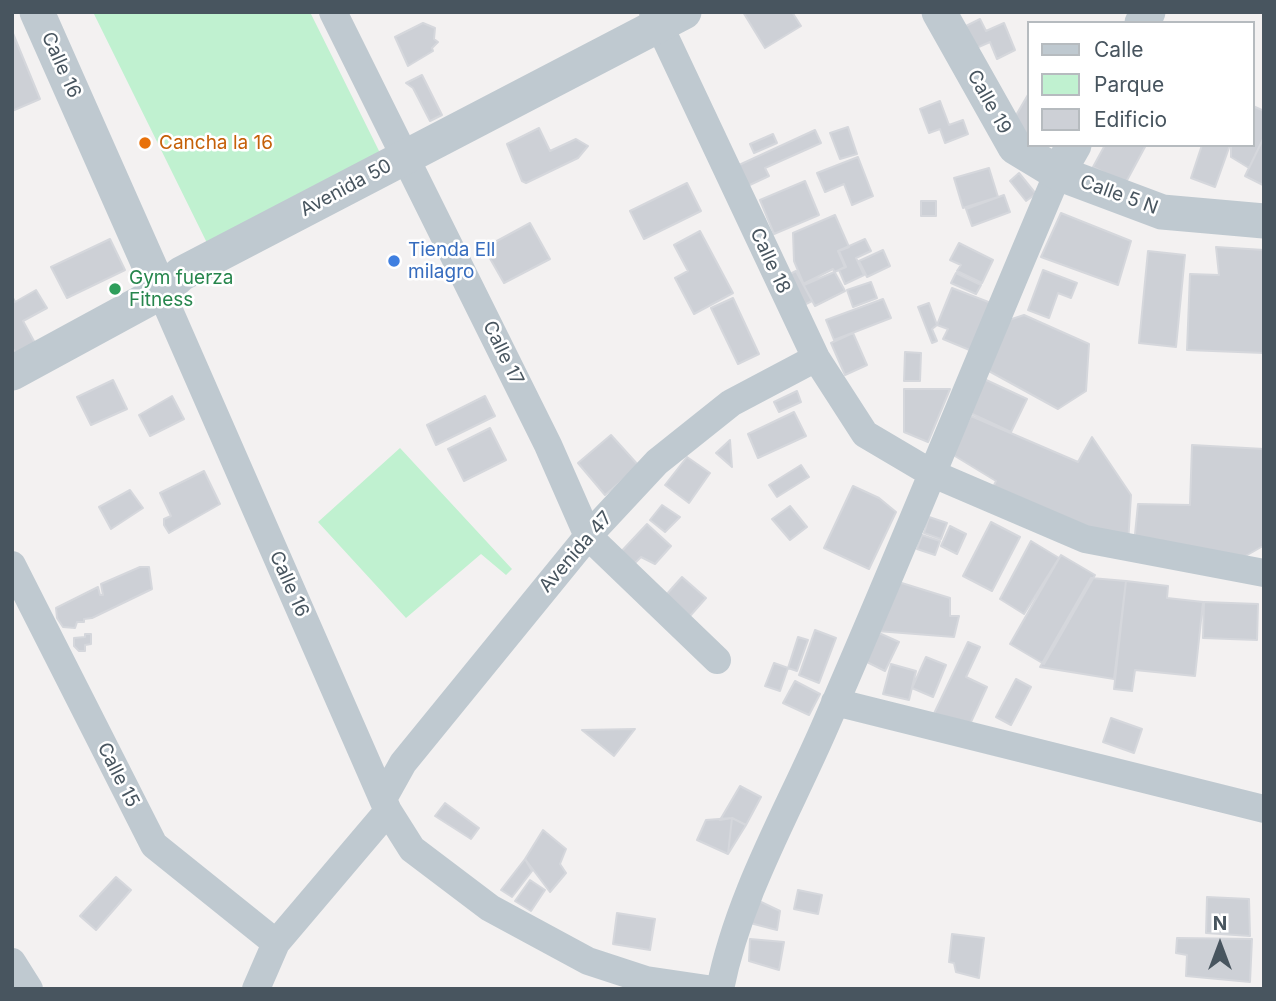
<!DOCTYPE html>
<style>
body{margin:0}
#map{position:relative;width:1276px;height:1001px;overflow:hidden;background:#f3f1f1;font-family:Inter,sans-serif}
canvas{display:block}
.frame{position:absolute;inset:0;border:14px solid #48555f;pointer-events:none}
.legend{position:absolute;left:1027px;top:21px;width:228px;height:126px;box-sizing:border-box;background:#fff;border:2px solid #b6bbbf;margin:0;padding:9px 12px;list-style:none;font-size:21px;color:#48555f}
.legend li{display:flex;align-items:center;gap:14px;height:35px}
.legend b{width:35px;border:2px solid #b6bbbf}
.north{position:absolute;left:1185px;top:910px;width:70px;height:70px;-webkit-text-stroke:5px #fff;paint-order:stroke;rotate:0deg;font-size:19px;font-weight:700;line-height:28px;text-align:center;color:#48555f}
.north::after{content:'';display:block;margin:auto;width:24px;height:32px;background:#48555f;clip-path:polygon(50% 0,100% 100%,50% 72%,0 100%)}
</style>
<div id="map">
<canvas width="1276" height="1001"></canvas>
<div class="frame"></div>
<ul class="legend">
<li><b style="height:9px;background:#bfc9d0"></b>Calle</li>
<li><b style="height:19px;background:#c0f1d0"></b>Parque</li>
<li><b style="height:19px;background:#cdd0d6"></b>Edificio</li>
</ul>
<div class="north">N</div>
</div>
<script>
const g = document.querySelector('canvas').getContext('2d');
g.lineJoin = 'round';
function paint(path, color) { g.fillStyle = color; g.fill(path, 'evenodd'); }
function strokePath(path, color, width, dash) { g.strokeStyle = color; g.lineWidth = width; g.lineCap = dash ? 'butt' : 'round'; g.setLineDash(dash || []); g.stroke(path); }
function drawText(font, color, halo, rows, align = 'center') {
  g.font = font + ' Inter,sans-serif'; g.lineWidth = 5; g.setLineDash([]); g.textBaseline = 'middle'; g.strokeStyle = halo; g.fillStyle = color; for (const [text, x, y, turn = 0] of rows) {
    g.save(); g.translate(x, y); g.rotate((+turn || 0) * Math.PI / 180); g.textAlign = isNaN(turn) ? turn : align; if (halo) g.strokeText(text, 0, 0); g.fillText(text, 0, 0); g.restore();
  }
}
const green = new Path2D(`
 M93,12H310L383,159L208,245Z
 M400,448L512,569L506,575L481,554L406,618L318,522Z`);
const building = new Path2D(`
 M743,12H792L801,26L765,48Z
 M980,19L986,31L1004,23L1015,50L997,59L990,42L974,49L964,27Z
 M423,23L435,28L434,39L438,42L432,48L433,51L408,66L395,37Z
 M12,31L40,99L12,111Z
 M422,75L442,115L430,121L413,88L406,83Z
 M1029,93V141L1008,129Z
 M940,101L949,125L963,120L968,134L945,143L940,129L929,133L920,109Z
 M1253,106L1264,111V137L1249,168L1231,157V145H1253Z
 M848,127L857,154L840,159L830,133Z
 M539,128L550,151L576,139L588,146L578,158L526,183L522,181L507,144Z
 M815,130L821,143L765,168L769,176L739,190V165Z
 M773,134L777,143L754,153L750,144Z
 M1264,137V183L1263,185L1245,176Z
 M1105,145H1146L1125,184L1093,167Z
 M1202,145H1230L1215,187L1191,178Z
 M858,157L873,196L852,205L844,184L825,192L817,173Z
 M989,168L998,197L963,208L954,178Z
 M1019,173L1036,194L1026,201L1010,181Z
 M805,181L819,215L774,234L760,200Z
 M687,183L701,211L644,239L630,211Z
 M1004,195L1010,212L972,226L966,209Z
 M921,201H936V216H921Z
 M1061,213L1131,241L1118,285L1041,257Z
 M835,215L849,247L839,251L846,267L804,285L794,261L793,233Z
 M530,223L550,259L504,283L484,248Z
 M700,231L733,293L694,314L675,278L688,271L674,245Z
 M110,239L125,270L67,298L51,267Z
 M865,239L871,251L856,258L864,275L845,284L839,270L845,267L838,251Z
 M959,243L993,260L982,283L957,271L961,265L950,260Z
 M1216,247L1264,250V353L1187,350L1190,274L1219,275Z
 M883,250L890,266L867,277L859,261Z
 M1148,251L1185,255L1176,347L1139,343Z
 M833,269L845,291L815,306L803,284Z
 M1043,270L1077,283L1071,298L1058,293L1049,318L1028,310Z
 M796,271L812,301L796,309L780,279Z
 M956,273L981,285L976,294L951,283Z
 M871,282L877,298L853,307L847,290Z
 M952,288L991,303L972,351L943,339L948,329L937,325Z
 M36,290L47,308L23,321L35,343L19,359L12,347V296L15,302Z
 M733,298L759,354L738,364L711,308Z
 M883,299L891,318L834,340L826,320Z
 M929,303L937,325L932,329L937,341L932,343L918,307Z
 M1024,315L1089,344L1086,391L1058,409L987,370L1009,320Z
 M853,333L867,365L845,375L831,343Z
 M905,352L921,353L920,381H904Z
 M984,379L1027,399L1011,432L968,412Z
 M113,380L127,409L91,425L77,397Z
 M904,389H950L928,442L904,432Z
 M797,391L801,402L779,412L774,402Z
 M172,396L184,419L150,436L139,415Z
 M485,396L495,416L436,445L427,425Z
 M794,412L806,436L758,458L748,434Z
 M971,416L1078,462L1092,437L1131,495L1128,544L990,494L996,481L950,453Z
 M490,428L506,460L464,481L448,449Z
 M611,435L639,466L605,495L578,463Z
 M730,440L732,467L716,453Z
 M1192,445L1264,449L1263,546L1235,562L1134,544L1138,504L1190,505Z
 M687,457L710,473L689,503L665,485Z
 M801,465L809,477L777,497L769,485Z
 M204,471L220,504L169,533L164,525V519L171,516L160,493Z
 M853,486L879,498L896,512L869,569L824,548Z
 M130,490L143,508L111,529L99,507Z
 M662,505L680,517L665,532L650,520Z
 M790,506L807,527L790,540L772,519Z
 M929,517L947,523L941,539L924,533Z
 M991,522L1020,537L992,591L963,576Z
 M647,524L671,546L655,564L641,557L630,568L617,556Z
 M950,526L966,534L957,554L941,546Z
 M922,535L940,541L935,555L917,549Z
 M1031,541L1059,558L1024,614L1000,599Z
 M1061,555L1095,575L1044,664L1010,644Z
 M140,567H149L152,589L92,618L84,619V622H77L75,628L63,627L57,618L56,608L98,587L100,595H103L101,584Z
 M682,577L706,598L690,616L666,595Z
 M1091,578L1126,581L1114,679L1040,667Z
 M892,580L950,598V616H959L954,637L877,631Z
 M1126,581L1168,586L1167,598L1203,602L1195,676L1135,670L1132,691L1114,689Z
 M1204,602L1258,604L1257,640L1203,638Z
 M815,630L836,638L819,683L799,675Z
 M879,633L899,642L885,671L865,661Z
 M85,634H91V644L85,645V651H79L74,646V638L85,637Z
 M798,637L808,640L797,671L788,668Z
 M968,642L980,647L966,677L987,687L971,722H930Z
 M926,657L946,665L933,697L912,688Z
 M774,663L788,668L780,691L765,686Z
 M891,664L916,671L909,700L883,694Z
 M1016,679L1031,687L1011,725L996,717Z
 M795,681L820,694L809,715L783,703Z
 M1111,718L1142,729L1134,753L1103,742Z
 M635,729L614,756L582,730Z
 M740,786L761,797L746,825L732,818L720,820Z
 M445,803L479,828L471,839L435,816Z
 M732,818L746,825L728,854Z
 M732,818L728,854L697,840L706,820Z
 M543,830L566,849L560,864L566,873L550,892L525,859Z
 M525,859L532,871L512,897L501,890Z
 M116,877L131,890L96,930L80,916Z
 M530,880L545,890L531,911L515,901Z
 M798,890L822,895L818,914L794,909Z
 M1207,897L1249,899L1250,936L1206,933Z
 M759,901L780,911L777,930L750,923Z
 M617,913L655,919L650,950L613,944Z
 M952,934L984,938L979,978L956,972L954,963L949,962Z
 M1177,938L1252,939L1250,982L1186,976L1187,955L1176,953Z
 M750,939L784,942L779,970L749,961Z`);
const minor = new Path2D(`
 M333,12L548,445L588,536L717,660
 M653,12L816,358L865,434L931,473L1085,539L1264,573
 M161,292L388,811L412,849L490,908L588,961L646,980L707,989
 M12,565L154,845L276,943
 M835,702L1264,809
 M384,797L403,763L588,536L657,462L731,403L816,358
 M12,962L29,989
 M256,989L276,943L388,811
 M720,989C739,894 788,812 826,724C906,541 980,356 1058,173`);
const tertiary = new Path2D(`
 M37,12L161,292
 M939,12L1015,147L1058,173L1162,212L1264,221
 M1142,23L1148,12
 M1058,173L1074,145
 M12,373L161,292L181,274L684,12`);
const markers = [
 [145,143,7,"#e8710a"],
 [394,261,7,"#3f7fe0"],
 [115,289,7,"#2e9e5b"]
];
const streetNames = [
 ["Calle 16",61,65,66],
 ["Calle 19",989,102,61],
 ["Avenida 50",346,188,-28],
 ["Calle 5 N",1119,195,20],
 ["Calle 18",770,261,65],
 ["Calle 17",503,353,64],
 ["Avenida 47",576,552,-49],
 ["Calle 16",289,584,66],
 ["Calle 15",118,775,63]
];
const foodNames = [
 ["Cancha la 16",159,143]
];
const shopNames = [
 ["Tienda Ell",408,250],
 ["milagro",408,272]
];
const leisureNames = [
 ["Gym fuerza",129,278],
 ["Fitness",129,300]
];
paint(green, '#c0f1d0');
paint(building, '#cdd0d6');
strokePath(building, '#d5d7dc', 2);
strokePath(minor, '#bfc9d0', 28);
strokePath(tertiary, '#bfc9d0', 35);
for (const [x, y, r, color] of markers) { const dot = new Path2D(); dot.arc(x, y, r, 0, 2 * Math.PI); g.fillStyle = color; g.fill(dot); strokePath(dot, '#fff', 2.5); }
drawText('19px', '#48555f', '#fff', streetNames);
drawText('19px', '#c56008', '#fff', foodNames, 'left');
drawText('19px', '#366cbe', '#fff', shopNames, 'left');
drawText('19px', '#27864d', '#fff', leisureNames, 'left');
</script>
